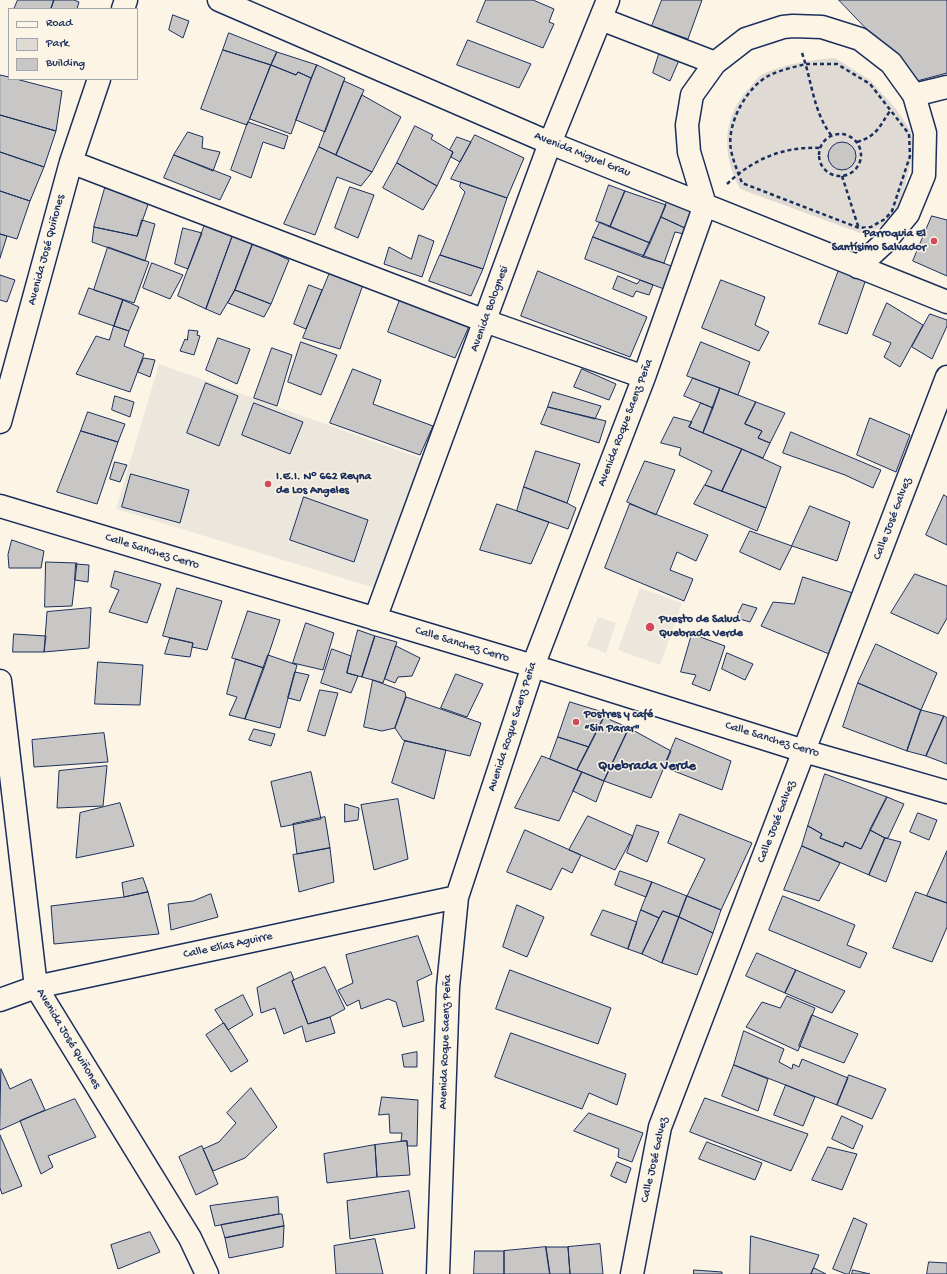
<!DOCTYPE html>
<meta charset="utf-8">
<style>
body{margin:0}
#map{position:relative;width:947px;height:1274px;overflow:hidden;background:#fcf5e5;font-family:"Gochi Hand",sans-serif}
canvas{display:block}
.legend{position:absolute;left:8px;top:8px;width:130px;height:72px;box-sizing:border-box;background:#fcf5e5;border:1px solid #a2a6af;margin:0;padding:5px 7px;list-style:none;font-size:12px;color:#1b2f5e}
.legend li{display:flex;align-items:center;gap:8px;height:20px}
.legend b{width:20px;border:1px solid #a2a6af}
</style>
<div id="map">
<canvas width="947" height="1274"></canvas>
<ul class="legend">
<li><b style="height:5px;background:#fcf5e5"></b>Road</li>
<li><b style="height:11px;background:#dfdbd4"></b>Park</li>
<li><b style="height:11px;background:#c8c7c6"></b>Building</li>
</ul>
</div>
<script>
const g = document.querySelector('canvas').getContext('2d');
g.lineJoin = 'round';
function paint(path, color) { g.fillStyle = color; g.fill(path, 'evenodd'); }
function strokePath(path, color, width, dash) { g.strokeStyle = color; g.lineWidth = width; g.lineCap = dash ? 'butt' : 'round'; g.setLineDash(dash || []); g.stroke(path); }
function drawText(font, color, halo, rows, align = 'center') {
  g.font = font + ' "Gochi Hand",sans-serif'; g.lineWidth = 3; g.setLineDash([]); g.textBaseline = 'middle'; g.strokeStyle = halo; g.fillStyle = color; for (const [text, x, y, turn = 0] of rows) {
    g.save(); g.translate(x, y); g.rotate((+turn || 0) * Math.PI / 180); g.textAlign = isNaN(turn) ? turn : align; if (halo) g.strokeText(text, 0, 0); g.fillText(text, 0, 0); g.restore();
  }
}
const built = new Path2D(`
 M159,364L422,459L375,588L116,509Z
 M640,588L682,603L660,665L618,650Z
 M598,617L616,623L606,653L587,646Z`);
const green = new Path2D(`
 M835,58L870,80L897,110L911,131L914,151L901,201L892,218L875,230L863,234L740,189C721,153 722,117 750,87C754,83 758,76 763,74C786,63 811,60 835,58Z`);
const building = new Path2D(`
 M18,0H54L51,9H14Z
 M54,0H74L79,2L77,9H51Z
 M486,0H533L554,9L549,22L554,24L543,48L477,22Z
 M662,0H702L688,39L652,26Z
 M839,0H947V73L917,81Z
 M173,15L189,21L183,38L169,30Z
 M229,33L277,52L271,65L223,50Z
 M468,40L531,64L519,88L457,65Z
 M223,50L271,65L247,125L201,109Z
 M660,51L680,58L670,81L653,73Z
 M277,52L317,65L311,78L298,72L296,75L271,65Z
 M271,65L296,75L298,72L311,78L291,134L250,119Z
 M317,65L345,78L325,132L296,120Z
 M0,75L9,77V79H16L62,91L56,131L0,115Z
 M344,81L364,90L336,155L319,147Z
 M362,95L401,117L372,172L336,155Z
 M0,115L56,131L44,167L0,152Z
 M248,122L288,136L284,149L263,142L251,178L231,170Z
 M415,126L433,135L431,139L453,152L437,186L397,163Z
 M188,132L203,137L202,148L220,152L213,171L174,155Z
 M475,135L524,158L507,198L451,179Z
 M457,137L471,142L460,162L451,157L453,152L450,150Z
 M828 156a14 14 0 1 1 28 0a14 14 0 1 1-28 0Z
 M319,147L372,172L361,186L337,177L315,235L284,224Z
 M0,152L44,167L30,201L0,191Z
 M174,155L231,177L220,200L164,178Z
 M397,163L437,186L423,210L383,188Z
 M461,182L507,198L483,269L440,255L465,192L460,187Z
 M609,185L625,191L610,227L596,221Z
 M350,187L374,195L358,238L335,228Z
 M105,188L150,199L137,236L94,227Z
 M0,191L30,201L17,239L0,234Z
 M625,191L666,205L650,243L610,227Z
 M668,199L695,213L687,229L661,217Z
 M932,216L947,220V276L913,261Z
 M661,217L687,229L684,234L675,232L664,263L643,257Z
 M207,219L234,231L206,309L178,296Z
 M142,220L155,224L145,261L92,242L94,227L137,236Z
 M600,222L650,243L643,257L593,237Z
 M183,228L202,233L188,269L175,264Z
 M0,234L7,236L0,258Z
 M233,235L253,243L235,290L220,315L206,309Z
 M419,235L434,241L422,277L384,264L389,247L411,259Z
 M593,237L674,267L664,289L585,259Z
 M253,243L289,260L271,304L235,290Z
 M108,247L149,262L134,303L94,290Z
 M440,255L483,269L471,296L429,281Z
 M152,263L183,275L170,299L143,288Z
 M840,267L866,279L847,334L819,324Z
 M331,270L364,282L340,349L303,338Z
 M538,271L647,317L630,357L521,316Z
 M0,275L15,280L7,302L0,300Z
 M618,276L637,284L640,280L653,285L649,295L636,291L633,297L613,289Z
 M721,280L765,297L755,325L769,332L759,351L702,328Z
 M309,285L322,290L306,329L294,324Z
 M89,288L123,300L114,326L79,314Z
 M235,290L271,304L264,317L228,303Z
 M401,297L470,324L455,358L388,332Z
 M123,300L139,307L129,331L114,326Z
 M887,303L923,325L900,367L884,357L891,343L873,335Z
 M930,314L947,320V326L932,359L912,347Z
 M114,326L129,331L124,346L144,354L130,392L76,374L96,336L109,340Z
 M189,330L198,331L197,335L200,336L194,355L180,351L185,339L187,340Z
 M218,338L250,349L237,384L206,370Z
 M301,342L337,355L321,395L288,382Z
 M701,342L750,362L738,395L687,376Z
 M272,348L292,355L277,406L254,398Z
 M144,358L155,360L150,377L138,372Z
 M353,369L381,380L373,404L433,426L420,455L330,423Z
 M582,369L616,384L609,400L574,387Z
 M693,378L720,388L713,408L684,396Z
 M206,383L238,396L219,446L187,433Z
 M720,388L756,402L745,424L762,431L758,438L770,443L763,458L703,433Z
 M553,392L601,406L595,419L548,407Z
 M115,396L134,402L130,417L112,410Z
 M756,402L785,413L770,443L758,438L762,431L745,424Z
 M254,403L303,422L290,454L242,435Z
 M701,403L713,408L703,433L689,427Z
 M548,407L606,421L599,443L541,424Z
 M88,412L125,424L118,442L81,431Z
 M674,417L692,422L689,427L742,449L722,491L705,485L712,471L679,455L681,448L661,443Z
 M870,418L910,435L896,472L857,455Z
 M81,431L118,442L97,504L57,492Z
 M791,432L881,470L873,488L845,475L783,453Z
 M742,449L781,467L766,508L722,491Z
 M536,451L580,464L567,503L524,487Z
 M645,461L675,470L656,515L627,502Z
 M115,462L127,465L120,482L110,479Z
 M131,474L189,490L180,523L122,507Z
 M705,485L766,508L757,531L694,504Z
 M524,487L567,503L576,508L568,529L517,511Z
 M944,495L947,497V545L926,535Z
 M304,497L368,520L354,562L290,540Z
 M497,504L549,522L531,564L480,550Z
 M630,504L708,535L696,561L677,552L670,570L693,579L684,601L605,568Z
 M810,506L850,522L837,561L792,546Z
 M750,531L792,546L780,570L740,552Z
 M12,540L44,551L41,568H9L8,555Z
 M46,562L77,563L72,606L45,607Z
 M76,564L89,565L88,582L75,580Z
 M115,571L161,584L147,623L109,612L119,590L111,587Z
 M915,574L947,586V618L938,634L891,613Z
 M803,577L856,594L834,656L761,626L773,602L794,604Z
 M177,588L222,601L207,650L192,647L193,643L163,636Z
 M743,604L757,608L750,622L736,618Z
 M91,608L89,648L44,652L47,612Z
 M248,611L280,620L264,668L232,658Z
 M306,623L334,633L323,670L293,663Z
 M358,630L375,636L362,677L347,673Z
 M14,634L46,636L44,652H13Z
 M692,634L725,646L710,691L692,684L696,675L681,672Z
 M375,636L397,642L383,683L362,677Z
 M170,638L193,643L190,657L165,654Z
 M876,644L937,673L921,710L858,683Z
 M396,646L420,658L412,676L398,677L395,683L385,679Z
 M332,649L351,656L347,673L358,676L351,693L321,683Z
 M727,653L753,664L745,680L722,669Z
 M268,655L297,665L280,728L245,719Z
 M236,659L264,668L245,719L229,715L237,697L227,694Z
 M98,662L143,665L140,705L95,704Z
 M295,672L309,675L300,701L288,698Z
 M456,674L483,684L467,717L441,708Z
 M373,680L405,692L406,697L395,728L382,731L364,727Z
 M858,683L921,710L907,751L843,727Z
 M320,690L338,693L325,736L308,731Z
 M406,697L481,723L470,756L403,740L395,728Z
 M570,702L606,713L589,747L558,737Z
 M921,710L944,716L926,756L907,751Z
 M944,716L947,718V764L926,756Z
 M604,717L629,728L604,781L577,770Z
 M629,728L671,751L651,798L604,781Z
 M254,729L275,734L271,746L249,740Z
 M104,733L108,762L34,767L32,740Z
 M558,737L589,747L577,770L550,759Z
 M676,738L731,761L722,790L664,767Z
 M405,741L446,750L434,799L392,783Z
 M542,756L582,772L559,821L515,808Z
 M107,766L103,806L57,808L59,771Z
 M311,772L321,819L281,827L271,782Z
 M582,772L604,781L596,802L573,791Z
 M825,774L887,797L861,849L845,842L843,847L820,838L822,834L808,826Z
 M887,797L904,804L888,838H885L870,830Z
 M398,799L408,859L374,870L361,805Z
 M120,803L134,846L76,858L80,813Z
 M345,804L359,808L358,820L345,822Z
 M918,813L937,820L929,840L910,832Z
 M680,814L752,843L721,910L687,896L705,859L668,843Z
 M588,816L633,836L615,870L569,850Z
 M325,817L330,848L297,854L293,824Z
 M637,825L659,832L647,862L627,853Z
 M808,826L822,834L820,838L843,847L845,842L861,849L870,830L885,838L869,875L802,846Z
 M525,830L581,855L572,873L562,868L551,890L507,872Z
 M885,838L901,842L886,882L869,875Z
 M802,846L840,863L819,901L784,890Z
 M330,848L334,882L299,892L293,855Z
 M947,851V903L927,896Z
 M620,871L652,882L646,897L615,885Z
 M143,878L148,892L124,897L122,883Z
 M652,882L687,896L679,917L663,911L659,918L641,910Z
 M148,892L159,934L54,944L51,906L124,897Z
 M916,892L947,903V927L932,962L893,948Z
 M211,894L218,917L171,930L168,904L193,901Z
 M687,896L721,910L713,933L679,917Z
 M783,896L855,925L847,945L867,953L860,968L769,930Z
 M517,905L544,917L527,957L503,947Z
 M603,910L637,922L628,949L591,935Z
 M641,910L659,918L642,954L628,949Z
 M663,911L679,917L662,963L642,954Z
 M679,917L713,933L697,975L662,963Z
 M418,936L432,974L417,981L424,1021L403,1027L396,1002L388,999L361,1009L359,1000L347,1006L338,990L353,983L346,955Z
 M757,953L796,970L785,993L746,976Z
 M325,967L345,1009L330,1017L308,1024L292,981Z
 M510,970L611,1008L598,1044L496,1009Z
 M796,970L845,991L832,1013L785,993Z
 M291,972L294,980L292,981L308,1024L330,1017L335,1033L306,1042L302,1026L284,1034L275,1008L261,1013L257,988Z
 M243,995L253,1015L228,1030L215,1010Z
 M787,996L815,1008L798,1051L746,1027L762,1002L780,1008Z
 M812,1015L858,1034L844,1063L799,1046Z
 M224,1023L248,1061L231,1072L206,1035Z
 M744,1031L784,1049L779,1062L792,1069L793,1064L799,1067L802,1059L848,1078L837,1105L734,1065Z
 M511,1033L626,1074L617,1105L589,1093L582,1109L495,1077Z
 M417,1052V1067H404L402,1055Z
 M734,1065L768,1079L758,1111L722,1096Z
 M1,1069L10,1089L31,1079L45,1110L0,1130Z
 M849,1075L886,1089L872,1119L837,1105Z
 M786,1085L815,1097L803,1126L774,1115Z
 M251,1088L277,1127L245,1158L213,1171L203,1149L219,1142L236,1123L227,1113Z
 M382,1097L418,1100L417,1146H407V1141H401L402,1133H390L389,1114L379,1115Z
 M705,1098L808,1134L791,1171L690,1132Z
 M75,1099L96,1137L48,1156L53,1167L41,1174L20,1121Z
 M589,1113L643,1133L632,1162L618,1157L619,1149L574,1131Z
 M842,1116L863,1126L853,1149L832,1139Z
 M0,1135L22,1186L2,1194L0,1188Z
 M407,1141L410,1175L377,1177L375,1145Z
 M707,1142L762,1163L755,1180L699,1159Z
 M375,1145L377,1177L327,1183L324,1154Z
 M202,1146L218,1184L196,1195L179,1157Z
 M828,1147L857,1154L842,1190L812,1180Z
 M617,1162L631,1168L626,1183L611,1176Z
 M409,1191L415,1228L350,1239L347,1201Z
 M278,1197L279,1214L215,1226L210,1206Z
 M279,1214H282L284,1226L225,1238L221,1225Z
 M854,1218L867,1224L849,1274H846L833,1269Z
 M284,1226L283,1247L229,1258L225,1238Z
 M150,1232L160,1252L118,1269L111,1245Z
 M751,1236L819,1255L811,1274H750Z
 M375,1239L383,1274H336L334,1246Z
 M600,1244L603,1274H570L568,1247Z
 M546,1247L550,1274H504V1251Z
 M546,1247H568L570,1274H550Z
 M475,1251H504V1274H474Z
 M929,1262L947,1263V1274H927Z
 M814,1268L826,1274H811Z
 M694,1270L722,1272V1274H694Z
 M853,1270L870,1274H852Z`);
const path = new Path2D(`
 M802,53C812,81 813,111 831,135
 M806,64H837L870,84L909,134L910,156L892,211L885,219L871,227L859,228L742,183C738,172 733,161 731,150C726,124 747,86 770,75C781,70 794,67 806,64Z
 M819 155a21 21 0 1 1 42 0a21 21 0 1 1-42 0Z
 M857,142C877,136 879,127 890,111
 M842,176L859,229
 M727,184C753,159 784,146 820,148`);
const street = new Path2D(`
 M219,0L550,143L947,302
 M123,9L126,0
 M601,19L715,63
 M914,95L947,87
 M71,162L485,321L644,377
 M0,422L71,162L99,79
 M0,506L533,666L804,751L947,792
 M375,619L550,143L608,0
 M0,681L36,987L190,1238L207,1274
 M0,1000L36,987L457,897
 M438,1274L448,987L457,897L533,666L644,377L705,205L689,152L687,125L692,95L715,63L746,39L783,27L793,26L822,27L860,39L891,63L914,95L925,133L924,175L908,214L884,243L858,267
 M632,1274L660,1127L947,377`);
const markers = [
 [934,241,4,"#d1495b"],
 [268,484,4,"#d1495b"],
 [650,627,5,"#d1495b"],
 [576,722,4,"#d1495b"]
];
const streetNames = [
 ["Avenida Miguel Grau",582,155,22],
 ["Avenida José Quiñones",47,250,-75],
 ["Avenida Bolognesi",490,309,-70],
 ["Avenida Roque Saenz Peña",626,423,-69],
 ["Calle José Galvez",893,519,-69],
 ["Calle Sanchez Cerro",152,552,17],
 ["Calle Sanchez Cerro",462,645,17],
 ["Avenida Roque Saenz Peña",513,727,-72],
 ["Calle Sanchez Cerro",772,740,17],
 ["Calle José Galvez",777,822,-69],
 ["Calle Elías Aguirre",228,946,-12],
 ["Avenida José Quiñones",68,1039,59],
 ["Avenida Roque Saenz Peña",446,1042,-88],
 ["Calle José Galvez",655,1160,-77]
];
const poiNames = [
 ["Parroquia El",926,234,"right"],
 ["Santísimo Salvador",926,248,"right"],
 ["I.E.I. N° 662 Reyna",276,477],
 ["de Los Angeles",276,491],
 ["Puesto de Salud",659,620],
 ["Quebrada Verde",659,634],
 ["Postres y café",584,715],
 ["“Sin Parar\"",584,729]
];
const quarterNames = [
 ["Quebrada Verde",647,767]
];
paint(built, '#ece7dc');
paint(green, '#dfdbd4');
paint(building, '#c8c7c6');
strokePath(building, '#1b2f5e', 1);
strokePath(street, '#1b2f5e', 25);
strokePath(path, '#1b2f5e', 2.5, [4, 3]);
strokePath(street, '#fcf5e5', 22);
for (const [x, y, r, color] of markers) { const dot = new Path2D(); dot.arc(x, y, r, 0, 2 * Math.PI); g.fillStyle = color; g.fill(dot); strokePath(dot, '#fcf5e5', 1.5); }
drawText('12px', '#1b2f5e', '#fcf5e5', streetNames);
drawText('bold 12px', '#1b2f5e', '#fcf5e5', poiNames, 'left');
drawText('bold 14px', '#1b2f5e', '#fcf5e5', quarterNames);
</script>
